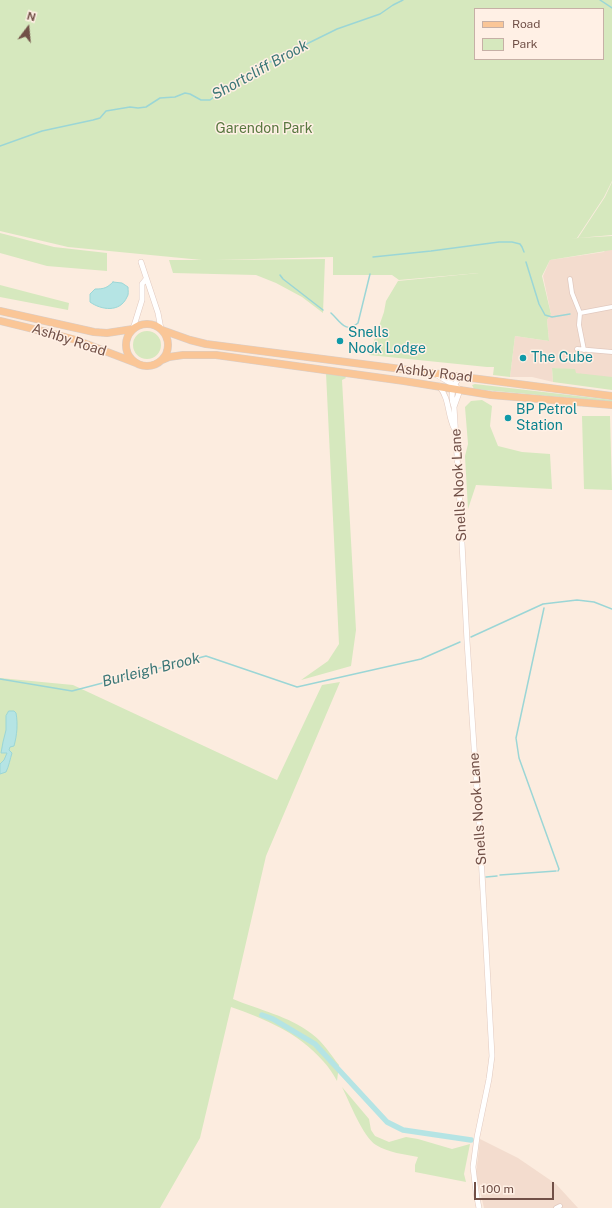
<!DOCTYPE html>
<style>
body{margin:0}
#map{position:relative;width:612px;height:1208px;overflow:hidden;background:#fcecdf;font-family:"Public Sans",sans-serif}
canvas{display:block}
.legend{position:absolute;left:474px;top:8px;width:130px;height:52px;box-sizing:border-box;background:#fff0e5;border:1px solid #c6b0a6;margin:0;padding:5px 7px;list-style:none;font-size:12px;color:#715047}
.legend li{display:flex;align-items:center;gap:8px;height:20px}
.legend b{width:20px;border:1px solid #c6b0a6}
.north{position:absolute;left:8px;top:8px;width:40px;height:40px;-webkit-text-stroke:3px #fff0e5;paint-order:stroke;rotate:16deg;font-size:11px;font-weight:700;line-height:16px;text-align:center;color:#715047}
.north::after{content:'';display:block;margin:auto;width:14px;height:18px;background:#715047;clip-path:polygon(50% 0,100% 100%,50% 72%,0 100%)}
.scale{position:absolute;left:474px;top:1182px;width:80px;height:18px;box-sizing:border-box;border:2px solid #715047;border-top:0;padding-left:5px;font-size:12px;line-height:14px;white-space:nowrap;color:#715047;-webkit-text-stroke:3px #fff0e5;paint-order:stroke}
</style>
<div id="map">
<canvas width="612" height="1208"></canvas>
<ul class="legend">
<li><b style="height:5px;background:#fac697"></b>Road</li>
<li><b style="height:11px;background:#d6e8be"></b>Park</li>
</ul>
<div class="north">N</div>
<div class="scale">100 m</div>
</div>
<script>
const g = document.querySelector('canvas').getContext('2d');
g.lineJoin = 'round';
function paint(path, color) { g.fillStyle = color; g.fill(path, 'evenodd'); }
function strokePath(path, color, width, dash) { g.strokeStyle = color; g.lineWidth = width; g.lineCap = dash ? 'butt' : 'round'; g.setLineDash(dash || []); g.stroke(path); }
function drawText(font, color, halo, rows, align = 'center') {
  g.font = font + ' "Public Sans",sans-serif'; g.lineWidth = 3; g.setLineDash([]); g.textBaseline = 'middle'; g.strokeStyle = halo; g.fillStyle = color; for (const [text, x, y, turn = 0] of rows) {
    g.save(); g.translate(x, y); g.rotate((+turn || 0) * Math.PI / 180); g.textAlign = isNaN(turn) ? turn : align; if (halo) g.strokeText(text, 0, 0); g.fillText(text, 0, 0); g.restore();
  }
}
const residential = new Path2D(`
 M612,239V380L575,373V370L552,368L553,382L532,377H510L515,336L549,341L547,320L551,314L543,276L550,260L604,252Z
 M480,1139L518,1158L556,1184L578,1208H484L476,1174Z`);
const green = new Path2D(`
 M0,0H612V181L604,197L577,238L570,239L578,238L605,197L612,182V235L578,238L612,236V250L550,260L542,276L551,314L547,320L549,341L515,336L510,377L493,375L494,367H487L369,355L384,312L386,301L398,281L479,273L399,280L392,275H333V257L214,260L325,259L323,313L302,297L276,283L256,275L173,273L169,260H202L68,247L0,231ZM475,9H603V59H475Z
 M0,233L54,247L107,253V271L47,266L0,253Z
 M0,285L69,303L68,310L0,297Z
 M133 345a14 14 0 1 1 28 0a14 14 0 1 1-28 0Z
 M552,368L575,369L576,373L612,377V390L553,382Z
 M326,373L344,375L346,378L342,380L356,630L351,666L301,680L328,661L339,644Z
 M475,384L612,400V402L474,389L472,385Z
 M482,400L492,406L490,426L498,446L522,452L550,454L552,489L476,485L468,509L465,456L468,444L465,407L471,401Z
 M582,416H610L612,490L584,489Z
 M0,678L73,685L277,780L322,685L340,682L266,856L233,999C259,1010 289,1016 312,1034C323,1042 331,1055 339,1065L337,1081C333,1074 329,1067 323,1061C299,1033 265,1019 231,1007L200,1138L160,1208H0Z
 M342,1087L369,1119L371,1130L375,1136L389,1142L406,1137L418,1139L452,1149L470,1144L464,1174L466,1182L415,1172V1165L418,1157C404,1154 389,1153 376,1145C363,1137 350,1103 342,1087Z`);
const water = new Path2D(`
 M113,282L122,283L128,287C128,290 129,295 127,297C120,313 101,310 90,302V294L95,289C104,289 107,288 113,282Z
 M9,711H14L16,713C18,724 17,735 14,746L10,747L9,750L12,753C10,759 9,766 6,772L0,774V764L4,760L7,753H1L3,742L6,730V716Z`);
const stream = new Path2D(`
 M600,0L612,8
 M0,146L42,131L93,120L100,118L106,111L130,107L138,108L146,107L160,98L175,97L185,93L190,94L201,100H210L235,81L266,64L337,29L380,14L393,5L403,0
 M373,257L431,251L499,242H512L520,244L522,247L524,252
 M526,262L539,304L545,315L552,317L570,314
 M280,275L283,279L323,310
 M331,313C340,321 345,334 358,323L370,274
 M544,608L516,738L519,758L559,869L558,871
 M471,637L543,604L577,600L594,602L612,609
 M0,679L72,691L206,656L297,687L421,659L460,642
 M500,875L556,871
 M486,877L497,876`);
const canal = new Path2D(`
 M262,1015L273,1019L315,1044L387,1122L403,1130L471,1140`);
const minor = new Path2D(`
 M570,279L572,293L580,313L579,325L584,350
 M580,313L612,307
 M577,349L612,352
 M556,1208L560,1206`);
const tertiary = new Path2D(`
 M141,262L158,313L161,329
 M133,329L142,300V284L146,279
 M437,375L454,385L460,390L454,407
 M460,377C452,386 450,396 454,407L460,504L467,641L480,837L492,1056L489,1079L477,1137L473,1167L476,1192L479,1208
 M439,386C450,399 447,414 454,428`);
const primary = new Path2D(`
 M0,311L94,332L107,333L133,329
 M0,321L46,332L76,340L136,363
 M126 345a21 21 0 1 1 42 0a21 21 0 1 1-42 0Z
 M162,330L190,340L206,344L612,396
 M162,360L169,357L183,355H216L404,381L491,395L612,405`);
const markers = [
 [340,341,4,"#0f9aa8"],
 [523,358,4,"#0f9aa8"],
 [508,418,4,"#0f9aa8"]
];
const parkNames = [
 ["Garendon Park",264,129]
];
const cultureNames = [
 ["Snells",348,333],
 ["Nook Lodge",348,349],
 ["The Cube",531,358],
 ["BP Petrol",516,410],
 ["Station",516,426]
];
const streetNames = [
 ["Ashby Road",69,340,18],
 ["Ashby Road",434,373,7],
 ["Snells Nook Lane",459,485,-93],
 ["Snells Nook Lane",478,809,-94]
];
const waterNames = [
 ["Shortcliff Brook",260,70,-29],
 ["Burleigh Brook",151,670,-14]
];
paint(residential, '#f3dcce');
paint(green, '#d6e8be');
paint(water, '#b5e4e4');
strokePath(water, '#9bd6d6', 1);
strokePath(stream, '#9bd6d6', 1.5);
strokePath(canal, '#b5e4e4', 5.5);
strokePath(minor, '#e1c9bf', 5.5);
strokePath(tertiary, '#e1c9bf', 6);
strokePath(primary, '#d7cecb', 8);
strokePath(minor, '#fff', 4);
strokePath(tertiary, '#fff', 5);
strokePath(primary, '#fac697', 7);
for (const [x, y, r, color] of markers) { const dot = new Path2D(); dot.arc(x, y, r, 0, 2 * Math.PI); g.fillStyle = color; g.fill(dot); strokePath(dot, '#fff0e5', 1.5); }
drawText('14px', '#597840', '#fff0e5', parkNames);
drawText('14px', '#0d838f', '#fff0e5', cultureNames, 'left');
drawText('14px', '#715047', '#fff0e5', streetNames);
drawText('italic 15px', '#3c7777', '#fff0e5', waterNames);
</script>
